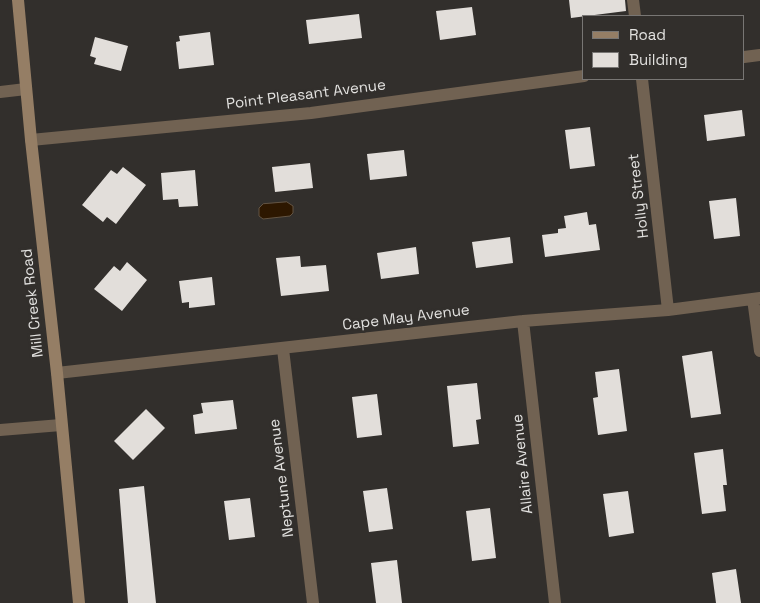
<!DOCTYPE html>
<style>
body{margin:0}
#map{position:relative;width:760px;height:603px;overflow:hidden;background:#322f2c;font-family:"Space Grotesk",sans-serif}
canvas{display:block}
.legend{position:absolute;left:582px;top:15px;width:162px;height:65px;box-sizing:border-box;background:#322f2c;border:1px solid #787674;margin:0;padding:6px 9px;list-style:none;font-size:15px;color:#e2e1df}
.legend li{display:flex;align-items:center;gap:10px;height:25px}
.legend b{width:25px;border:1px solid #787674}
</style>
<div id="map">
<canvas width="760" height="603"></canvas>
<ul class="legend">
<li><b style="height:6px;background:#957e65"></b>Road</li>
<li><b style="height:14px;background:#e2deda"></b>Building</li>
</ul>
</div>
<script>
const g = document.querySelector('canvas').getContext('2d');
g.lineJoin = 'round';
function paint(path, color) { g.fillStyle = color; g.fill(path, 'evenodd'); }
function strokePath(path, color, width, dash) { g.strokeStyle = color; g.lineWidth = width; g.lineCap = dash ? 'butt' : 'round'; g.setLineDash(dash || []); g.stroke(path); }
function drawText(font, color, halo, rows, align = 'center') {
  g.font = font + ' "Space Grotesk",sans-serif'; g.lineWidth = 5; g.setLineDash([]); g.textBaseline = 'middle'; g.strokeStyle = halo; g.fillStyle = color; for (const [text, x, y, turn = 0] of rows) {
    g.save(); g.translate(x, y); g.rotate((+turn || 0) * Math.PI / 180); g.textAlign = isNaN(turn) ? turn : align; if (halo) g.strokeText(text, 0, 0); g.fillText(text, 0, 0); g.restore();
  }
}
const water = new Path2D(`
 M287,202L293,206V213L290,216L263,219L259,216V208L263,204Z`);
const building = new Path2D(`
 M569,0H625L626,11L571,18Z
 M472,7L476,35L440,40L436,11Z
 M359,14L362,38L309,44L306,20Z
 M210,32L214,65L179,69L176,42L180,41L179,36Z
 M95,37L128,46L121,71L94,64L96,58L90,56Z
 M742,110L745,136L707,141L704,115Z
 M590,127L595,166L570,169L565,130Z
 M404,150L407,176L370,180L367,154Z
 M310,163L313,188L275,192L272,167Z
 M123,167L146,185L116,224L107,217L103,222L82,205L111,170L117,174Z
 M195,170L198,206L179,207L178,199L163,200L161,173Z
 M736,198L740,236L714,239L709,201Z
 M587,212L589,225L596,224L600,250L545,257L542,235L558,233V229L566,228L564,216Z
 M510,237L513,263L476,268L472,242Z
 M416,247L419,274L381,279L377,253Z
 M300,256L301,267L326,265L329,291L281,296L276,258Z
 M127,262L147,280L122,311L94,289L114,266L120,271Z
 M212,277L215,305L189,308V302L182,303L179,281Z
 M712,351L721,414L691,418L682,356Z
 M619,369L627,431L598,435L593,398L598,397L595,372Z
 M477,383L481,419L476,420L479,444L453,447L447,386Z
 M377,394L382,435L357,438L352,397Z
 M233,400L237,429L195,434L193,415L203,413L201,403Z
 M146,409L165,428L133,460L114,441Z
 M723,449L727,485H723L726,511L702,514L694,453Z
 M144,486L156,603H128L119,489Z
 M387,488L393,529L369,532L363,491Z
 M628,491L634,533L609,537L603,494Z
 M250,498L255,537L229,540L224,501Z
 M490,508L496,558L472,561L466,511Z
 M397,560L402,603H376L371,563Z
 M736,569L741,603H716L712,573Z`);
const street = new Path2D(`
 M633,0L635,16
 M744,57L760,55
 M642,79L668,310
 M0,92L26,89
 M31,140L311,113L584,76
 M753,299L760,351
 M523,321L555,603
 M283,349L313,603
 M57,373L523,321L668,310L760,298
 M0,430L61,425`);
const secondary = new Path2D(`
 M18,0L31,140L57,373L79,603`);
const streetNames = [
 ["Point Pleasant Avenue",306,95,-7],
 ["Holly Street",639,196,-97],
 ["Mill Creek Road",33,303,-96],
 ["Cape May Avenue",406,318,-7],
 ["Allaire Avenue",523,464,-96],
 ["Neptune Avenue",282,478,-97]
];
paint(water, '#2d1700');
strokePath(water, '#635443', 1);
paint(building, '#e2deda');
strokePath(street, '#716252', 12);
strokePath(secondary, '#957e65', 12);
drawText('15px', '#e2e1df', '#322f2c', streetNames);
</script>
